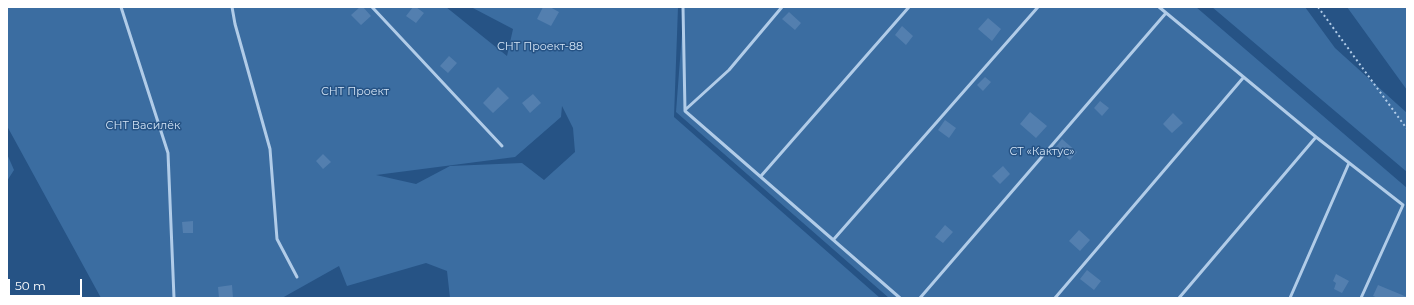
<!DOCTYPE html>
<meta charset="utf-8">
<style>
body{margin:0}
#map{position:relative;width:1414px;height:305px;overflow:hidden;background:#265385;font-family:Montserrat,sans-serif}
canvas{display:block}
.frame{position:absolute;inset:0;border:8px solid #fff;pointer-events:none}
.scale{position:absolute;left:8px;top:279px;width:74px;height:18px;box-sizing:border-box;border:2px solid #fff;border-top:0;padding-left:5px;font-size:12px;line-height:14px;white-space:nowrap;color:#fff;-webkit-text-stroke:3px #265385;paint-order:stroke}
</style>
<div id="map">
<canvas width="1414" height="305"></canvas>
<div class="frame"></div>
<div class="scale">50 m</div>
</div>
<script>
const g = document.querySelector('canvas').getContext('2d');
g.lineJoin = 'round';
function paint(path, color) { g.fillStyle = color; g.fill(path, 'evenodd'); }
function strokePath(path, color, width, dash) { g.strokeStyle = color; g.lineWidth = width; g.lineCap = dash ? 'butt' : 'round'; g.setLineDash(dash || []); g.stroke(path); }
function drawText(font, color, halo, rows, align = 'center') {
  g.font = font + ' Montserrat,sans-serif'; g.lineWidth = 3; g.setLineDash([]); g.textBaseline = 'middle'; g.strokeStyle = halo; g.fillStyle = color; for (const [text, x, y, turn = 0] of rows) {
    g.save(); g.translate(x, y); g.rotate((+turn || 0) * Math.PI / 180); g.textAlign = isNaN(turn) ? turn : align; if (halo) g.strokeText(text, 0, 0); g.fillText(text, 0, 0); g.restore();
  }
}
const green = new Path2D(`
 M7,7H446L507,56L513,29L471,7H678L674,117L880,298H450L447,271L426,263L347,286L339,266L282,298H101L7,126ZM562,106L573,128L575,152L544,180L522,163L450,166L416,184L376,175L515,157L561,117Z
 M684,7H1196L1407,188V298H889L676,112Z
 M1212,7H1305L1335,48L1407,113V172Z
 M1347,7H1407V90Z
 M7,154L14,170L7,181Z`);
const building = new Path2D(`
 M360,7H363L371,16L361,25L351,15Z
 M413,7H416L424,13L416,23L406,16Z
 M543,7H550L559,12L551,26L537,19Z
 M789,12L801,23L795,30L782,19Z
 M988,18L1001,29L992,41L978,29Z
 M902,26L913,36L906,45L895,35Z
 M449,56L457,63L448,73L440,66Z
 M985,77L991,82L983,91L977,85Z
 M498,87L509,98L493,113L483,103Z
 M533,94L541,103L530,113L522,103Z
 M1100,101L1109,108L1102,116L1094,108Z
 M1030,112L1047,126L1036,138L1020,124Z
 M1173,113L1183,123L1172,133L1163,124Z
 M945,120L956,128L949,138L938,130Z
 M1062,139L1077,152L1070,160L1055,148Z
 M323,154L331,162L323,169L316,161Z
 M1003,166L1010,174L1000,184L992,176Z
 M193,221V233H183L182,222Z
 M945,225L953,232L943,243L935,237Z
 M1079,230L1090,240L1080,251L1069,241Z
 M1087,270L1101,281L1094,290L1080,279Z
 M1336,274L1349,281L1342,293L1334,289L1336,283L1333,281Z
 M232,285L233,298H219L218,287Z
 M1378,285L1407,297V298H1378L1373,296Z`);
const path = new Path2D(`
 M1318,7L1407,129`);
const service = new Path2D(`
 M121,7L168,153L174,298
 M232,7L235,24L270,149L277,239L297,277
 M372,7L502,146
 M683,7L685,111L900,298
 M1159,7L1316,137L1403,205L1361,298
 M685,110L729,70L782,7
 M761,176L909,7
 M834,239L1038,7
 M920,298L1166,13
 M1055,298L1243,78
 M1179,298L1316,137
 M1290,298L1349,163`);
const parkNames = [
 ["СНТ Проект-88",540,47],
 ["СНТ Проект",355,92],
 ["СНТ Василёк",143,126],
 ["СТ «Кактус»",1042,152]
];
paint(green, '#3b6da1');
paint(building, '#537faf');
strokePath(path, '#b1cce8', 2, [2, 3]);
strokePath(service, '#b1cce8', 3);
drawText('11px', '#d4e5f6', '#265385', parkNames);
</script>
